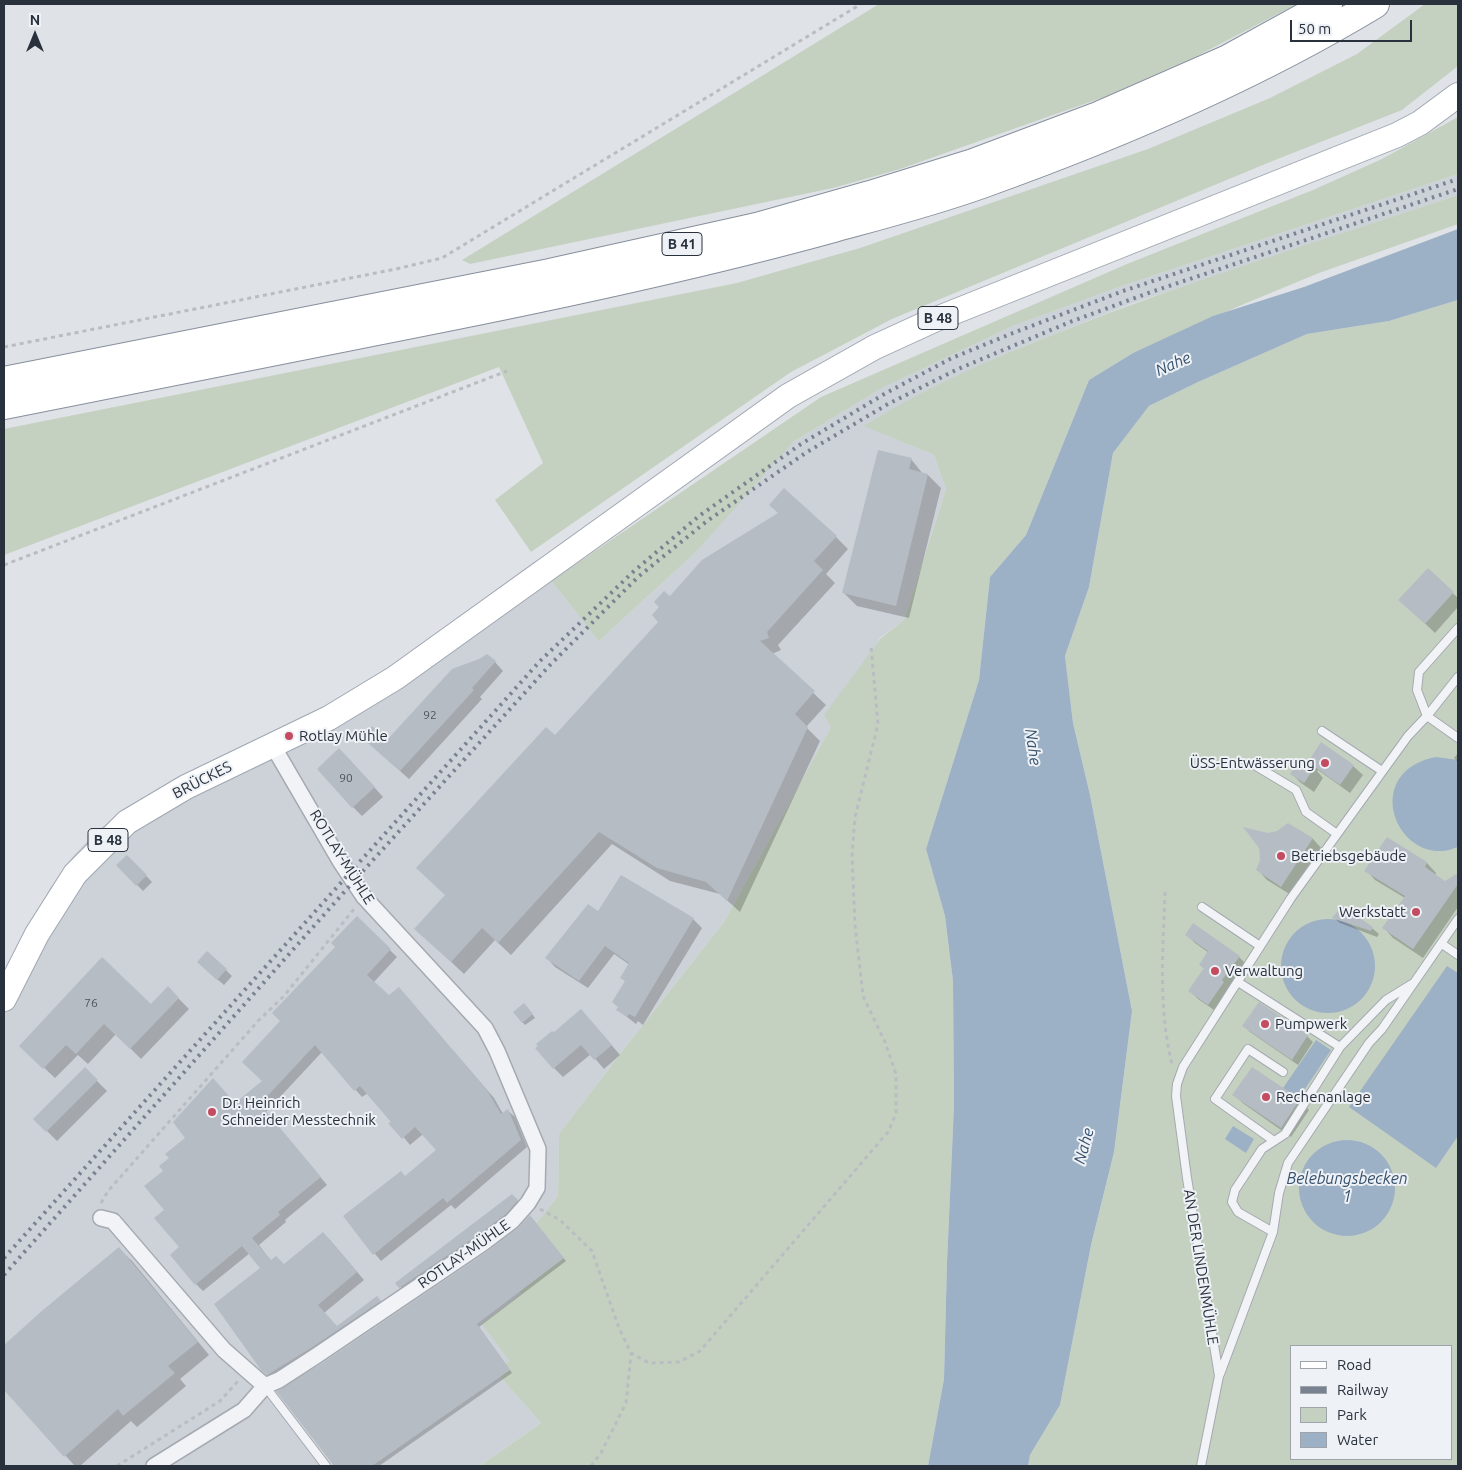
<!DOCTYPE html>
<meta charset="utf-8">
<style>
body{margin:0}
#map{position:relative;width:1462px;height:1470px;overflow:hidden;background:#dfe2e7;font-family:Ubuntu,sans-serif}
canvas{display:block}
.frame{position:absolute;inset:0;border:5px solid #29313d;pointer-events:none}
.legend{position:absolute;left:1290px;top:1345px;width:162px;height:115px;box-sizing:border-box;background:#eef1f5;border:1px solid #9fa4ab;margin:0;padding:6px 9px;list-style:none;font-size:15px;color:#29313d}
.legend li{display:flex;align-items:center;gap:10px;height:25px}
.legend b{width:25px;border:1px solid #9fa4ab}
.north{position:absolute;left:10px;top:10px;width:50px;height:50px;-webkit-text-stroke:4px #eef1f5;paint-order:stroke;rotate:0deg;font-size:14px;font-weight:700;line-height:20px;text-align:center;color:#29313d}
.north::after{content:'';display:block;margin:auto;width:18px;height:22px;background:#29313d;clip-path:polygon(50% 0,100% 100%,50% 72%,0 100%)}
.scale{position:absolute;left:1290px;top:20px;width:122px;height:22px;box-sizing:border-box;border:2px solid #29313d;border-top:0;padding-left:6px;font-size:15px;line-height:18px;white-space:nowrap;color:#29313d;-webkit-text-stroke:4px #eef1f5;paint-order:stroke}
</style>
<div id="map">
<canvas width="1462" height="1470"></canvas>
<div class="frame"></div>
<ul class="legend">
<li><b style="height:6px;background:#fff"></b>Road</li>
<li><b style="height:6px;background:#798290"></b>Railway</li>
<li><b style="height:14px;background:#c5d1c0"></b>Park</li>
<li><b style="height:14px;background:#9cb1c5"></b>Water</li>
</ul>
<div class="north">N</div>
<div class="scale">50 m</div>
</div>
<script>
const g = document.querySelector('canvas').getContext('2d');
g.lineJoin = 'round';
function paint(path, color) { g.fillStyle = color; g.fill(path, 'evenodd'); }
function strokePath(path, color, width, dash) { g.strokeStyle = color; g.lineWidth = width; g.lineCap = dash ? 'butt' : 'round'; g.setLineDash(dash || []); g.stroke(path); }
function drawText(font, color, halo, rows, align = 'center') {
  g.font = font + ' Ubuntu,sans-serif'; g.lineWidth = 4; g.setLineDash([]); g.textBaseline = 'middle'; g.strokeStyle = halo; g.fillStyle = color; for (const [text, x, y, turn = 0] of rows) {
    g.save(); g.translate(x, y); g.rotate((+turn || 0) * Math.PI / 180); g.textAlign = isNaN(turn) ? turn : align; if (halo) g.strokeText(text, 0, 0); g.fillText(text, 0, 0); g.restore();
  }
}
const built = new Path2D(`
 M1458,174V195L1130,304L1022,347L865,426L934,455L946,489L904,620L880,638L724,922L620,1054L559,1134L558,1196L530,1231L510,1362L495,1371L541,1423L480,1466H4V976L50,888L73,856L98,830L128,808L298,722L379,675L535,561L578,615L793,442L882,388L1013,326L1119,287ZM720,524L697,551L599,641L593,633Z`);
const green = new Path2D(`
 M879,4H1297L1195,57L1104,97L900,169L833,188L470,264L462,260Z
 M1425,4H1458V66L1402,110L1270,162L892,319L791,372L531,552L495,500L543,463L499,367L4,555V429L737,283L860,248L1148,149L1270,98L1357,54Z
 M1458,117V174L1119,287L1013,326L882,388L793,442L697,551L599,641L551,581L821,397L1127,264L1313,190L1382,159Z
 M1458,195V224L1319,273L1244,304L1133,353L1089,380L1026,535L990,577L979,680L926,849L945,916L953,981L954,1105L947,1263L944,1379L928,1466H480L541,1423L495,1371L510,1361L482,1324L521,1294L502,1258L530,1231L558,1196L559,1134L620,1054L724,922L831,727L824,715L881,638L904,620L946,489L934,455L864,426C927,386 996,357 1065,330C1194,279 1327,239 1458,195Z
 M1458,300V1466H1028L1030,1455L1060,1405L1091,1245L1114,1152L1132,1011L1090,795L1073,723L1065,656L1089,587L1113,453L1149,406L1198,382L1307,334L1389,321ZM1291,1346H1451V1459H1291Z`);
const water = new Path2D(`
 M1458,229V300L1389,321L1307,334L1198,382L1149,406L1113,453L1089,587L1065,656L1073,723L1090,795L1132,1011L1114,1152L1091,1245L1060,1405L1030,1455L1028,1466H928L944,1379L947,1263L954,1105L953,981L945,916L926,849L979,680L990,577L1026,535L1089,380L1133,353L1213,316L1304,287Z
 M1436,757L1458,760V847C1454,848 1448,851 1443,851C1401,854 1374,797 1408,769C1417,762 1426,759 1436,757Z
 M1281 966a47 47 0 1 1 94 0a47 47 0 1 1-94 0Z
 M1447,966L1458,973V1136L1436,1168L1349,1107Z
 M1316,1040L1331,1050L1299,1098L1283,1088Z
 M1233,1126L1254,1139L1246,1153L1225,1139Z
 M1299 1188a48 48 0 1 1 96 0a48 48 0 1 1-96 0Z`);
const shadow = new Path2D(`
 M911,459L923,474L928,475L941,488L909,618L857,606L844,593Z
 M836,537L848,549L826,574L835,583L778,645L781,650L772,654L826,705L806,727L820,741L740,912L720,894L670,881L612,844L511,955L495,940L464,974L429,941L447,896L555,737L660,622L670,597Z
 M1428,570L1458,598V607L1435,633L1410,609Z
 M480,660L495,662L503,671L480,697L482,699L409,779L363,738L387,742Z
 M1458,753V762L1454,758Z
 M349,759L383,797L362,816L353,807Z
 M1301,760L1315,769L1316,768L1309,761L1353,766L1363,775L1350,793L1318,770L1317,771L1323,778L1314,792L1301,783L1292,774Z
 M1288,824L1313,839L1322,849L1291,895L1267,880L1258,870L1268,834L1277,832Z
 M127,856L152,882L143,891L118,865Z
 M1427,863L1436,873L1435,876L1445,883L1458,875V907L1423,958L1393,938L1384,928L1405,898L1375,880L1366,870Z
 M1342,908L1372,928L1379,934L1377,937L1340,923L1334,918Z
 M598,912L693,919L702,928L643,1025L638,1021L636,1024L618,1010L626,982L622,978L630,965L614,954L588,988L555,967L547,958Z
 M357,918L397,957L373,983L389,997L406,996L494,1098L503,1114L507,1110L515,1117L527,1147L455,1209L451,1205L381,1261L344,1216L406,1177L437,1151L423,1134L410,1145L368,1093L362,1097L322,1052L266,1112L327,1185L285,1220L286,1222L259,1245L271,1261L284,1265L323,1233L330,1240L364,1280L324,1313L337,1328L377,1298L384,1305L275,1382L262,1369V1268L250,1253L203,1291L196,1284L165,1210L235,1105L264,1082L282,1021Z
 M1187,935L1239,957L1247,965L1217,1012L1198,999L1190,991L1205,969L1200,965L1209,953L1195,943Z
 M204,968L226,970L232,976L224,985Z
 M168,988L189,1009L141,1059L116,1034L88,1064L78,1055L55,1078L21,1046L151,1005Z
 M527,1007L535,1018L525,1025L514,1012Z
 M590,1020L620,1055L604,1069L591,1054L563,1077L554,1068V1034Z
 M1244,1026L1307,1036L1313,1042L1298,1065L1250,1032Z
 M1252,1068L1299,1100L1309,1110L1291,1137L1244,1104L1234,1095Z
 M85,1069L107,1091L57,1141L35,1119Z
 M515,1198L520,1204L508,1217L403,1290L397,1283Z
 M532,1220L566,1261L479,1327L512,1373L379,1466H336L278,1392L322,1365L489,1252Z
 M119,1249L132,1261L209,1355L180,1379L186,1386L137,1427L131,1421L80,1466H75L4,1388V1346L39,1314Z`);
const building = new Path2D(`
 M878,450L912,458L909,469L928,474L896,606L842,593Z
 M784,488L837,536L814,561L823,570L767,632L769,638L760,641L815,691L795,714L808,727L727,901L706,882L657,868L599,832L498,943L482,928L451,962L414,929L445,895L416,868L546,727L555,735L658,622L652,615L659,607L654,602L664,591L670,596L702,560L778,513L769,505Z
 M1428,568L1454,592L1425,624L1398,600Z
 M487,654L496,661L472,688L474,690L400,771L362,738L372,726L387,740L452,669L479,659Z
 M1321,742L1354,765L1340,785L1308,762Z
 M339,748L375,787L352,808L317,769Z
 M1301,758L1315,767L1304,783L1290,774Z
 M1288,823L1313,838L1281,887L1256,870L1260,860L1259,848L1243,827L1268,833L1277,831Z
 M1387,837L1427,862L1425,867L1445,881L1458,873V884L1413,949L1382,928L1405,896L1364,871Z
 M127,855L147,875L136,886L116,865Z
 M621,875L694,918L635,1017L629,1014L627,1017L616,1010L618,1007L612,1002L625,981L620,978L629,963L605,946L579,981L545,958L588,904L598,911Z
 M1342,906L1373,927L1371,931L1332,918Z
 M357,916L391,949L367,975L389,995L399,987L487,1090L501,1114L508,1109L521,1140L447,1203L443,1198L373,1255L343,1216L401,1171L405,1176L436,1150L415,1127L402,1139L388,1123L391,1122L360,1086L354,1091L315,1045L260,1104L321,1177L278,1212L280,1215L252,1238L271,1260L276,1256L284,1264L323,1232L357,1272L318,1305L337,1326L377,1296L381,1301L311,1348L267,1375L261,1370L214,1304L260,1268L242,1246L195,1285L170,1255L179,1247L154,1218L164,1210L144,1186L163,1171L159,1166L169,1158L165,1154L185,1138L173,1122L213,1078L235,1103L262,1081L242,1062L280,1021L272,1013L335,947L331,943Z
 M1193,923L1240,956L1222,980L1224,982L1208,1005L1188,991L1204,968L1199,965L1208,951L1185,935Z
 M207,951L227,969L217,980L197,962Z
 M102,957L151,1004L168,986L179,998L130,1049L104,1024L76,1054L66,1045L43,1069L19,1046Z
 M1259,1002L1308,1035L1292,1060L1242,1026Z
 M524,1003L533,1014L522,1023L513,1012Z
 M581,1009L612,1045L594,1060L581,1045L553,1069L535,1048L538,1046L536,1044L552,1031L554,1032Z
 M85,1067L98,1080L46,1132L33,1119Z
 M1252,1067L1300,1099L1281,1128L1232,1095Z
 M512,1194L518,1200L506,1214L478,1235L399,1288L395,1283Z
 M530,1215L564,1258L477,1324L510,1370L372,1466H334L276,1391L321,1364L488,1251L518,1228Z
 M119,1247L198,1342L168,1366L175,1373L123,1416L118,1409L64,1457L4,1390V1345L43,1310Z`);
const path = new Path2D(`
 M4,347L396,269L442,258L861,4
 M4,565L507,371
 M1165,892C1163,949 1158,1008 1172,1064
 M101,1203L108,1191L258,1021L284,996L354,909
 M540,1209L560,1220L592,1251L619,1328L631,1353L649,1363L679,1362L700,1351L888,1132L896,1114V1074L885,1042L863,996L855,925L852,856L855,817L878,724L871,646
 M117,1466L220,1401L238,1381
 M591,1466L601,1453L626,1403L631,1354`);
const lane = new Path2D(`
 M1458,628L1419,672L1417,690L1427,716L1458,738
 M1322,731L1382,771
 M1256,766L1296,790L1306,812L1337,834
 M1202,907L1260,946
 M1442,944L1458,955
 M1238,982L1340,1047L1386,1000L1412,984
 M1274,1141L1215,1099L1248,1049L1283,1072
 M1273,1232L1238,1212L1232,1202L1235,1190L1262,1149L1285,1134L1340,1047
 M1220,1374L1273,1232L1279,1193L1288,1163L1369,1043L1382,1029L1458,919
 M265,1386L326,1466
 M1201,1466L1219,1376L1187,1178L1176,1096L1177,1084L1183,1067L1291,898L1408,736L1427,716L1458,677`);
const street = new Path2D(`
 M101,1218L113,1221L224,1350L265,1386
 M154,1466L244,1410L265,1386L279,1380L316,1356L483,1243L512,1221L528,1203L537,1188L538,1149L497,1051L485,1028L364,897L340,861L273,746`);
const primary = new Path2D(`
 M4,999L37,934L75,874L127,822L186,787L329,718L395,678L788,396L875,347L934,320L1397,135L1420,123L1458,95`);
const highway = new Path2D(`
 M4,381L550,273L757,227L870,195L973,163L1098,116L1228,59L1328,4
 M4,405C143,378 282,350 422,322C559,295 695,266 830,229C881,215 932,202 982,184C1116,136 1254,77 1375,4`);
const rail = new Path2D(`
 M4,1258L540,661L633,572L699,516L801,444L886,393L952,358L1013,333L1123,291L1458,179
 M4,1275L354,881L550,665L638,577L707,521L807,452L888,404L958,369L1070,322L1151,292L1458,189`);
const markers = [
 [289,736,5,"#c54b61"],
 [1325,763,5,"#c54b61"],
 [1281,856,5,"#c54b61"],
 [1416,912,5,"#c54b61"],
 [1215,971,5,"#c54b61"],
 [1265,1024,5,"#c54b61"],
 [1266,1097,5,"#c54b61"],
 [212,1112,5,"#c54b61"]
];
const numberNames = [
 ["92",430,715],
 ["90",346,778],
 ["76",91,1003]
];
const shields = [
 [682,244,40],
 [938,318,40],
 [108,840,40]
];
const shieldNames = [
 ["B 41",682,244],
 ["B 48",938,318],
 ["B 48",108,840]
];
const poiNames = [
 ["Rotlay Mühle",299,736],
 ["ÜSS-Entwässerung",1315,763,"right"],
 ["Betriebsgebäude",1291,856],
 ["Werkstatt",1406,912,"right"],
 ["Verwaltung",1225,971],
 ["Pumpwerk",1275,1024],
 ["Rechenanlage",1276,1097],
 ["Dr. Heinrich",222,1103],
 ["Schneider Messtechnik",222,1120]
];
const streetNames = [
 ["BRÜCKES",202,780,-27],
 ["ROTLAY-MÜHLE",342,857,58],
 ["ROTLAY-MÜHLE",464,1254,-35],
 ["AN DER LINDENMÜHLE",1201,1267,81]
];
const waterNames = [
 ["Nahe",1173,364,-24],
 ["Nahe",1033,747,82],
 ["Nahe",1084,1146,-75],
 ["Belebungsbecken",1347,1179],
 ["1",1347,1197]
];
paint(built, '#cdd2d9');
paint(green, '#c5d1c0');
paint(water, '#9cb1c5');
paint(shadow, '#0003');
paint(building, '#b6bcc4');
strokePath(lane, '#a5a9b1', 10);
strokePath(street, '#a5a9b1', 18);
strokePath(primary, '#9fa7b2', 26);
strokePath(highway, '#87909d', 30);
strokePath(path, '#b9bdc2', 3, [4, 4]);
strokePath(lane, '#f1f3f6', 8);
strokePath(street, '#f1f3f6', 15);
strokePath(primary, '#fff', 24);
strokePath(highway, '#fff', 28);
strokePath(rail, '#798290', 4, [2.5, 5]);
for (const [x, y, r, color] of markers) { const dot = new Path2D(); dot.arc(x, y, r, 0, 2 * Math.PI); g.fillStyle = color; g.fill(dot); strokePath(dot, '#eef1f5', 2); }
drawText('12px', '#4c545f', null, numberNames);
for (const [x, y, w] of shields) { const box = new Path2D(); box.roundRect(x - w / 2, y - 11.5, w, 23, 4); g.fillStyle = '#eef1f5'; g.fill(box); strokePath(box, '#29313d', 1); }
drawText('bold 14px', '#29313d', null, shieldNames);
drawText('15px', '#29313d', '#eef1f5', poiNames, 'left');
drawText('15px', '#29313d', '#eef1f5', streetNames);
drawText('italic 16px', '#36516e', '#eef1f5', waterNames);
</script>
